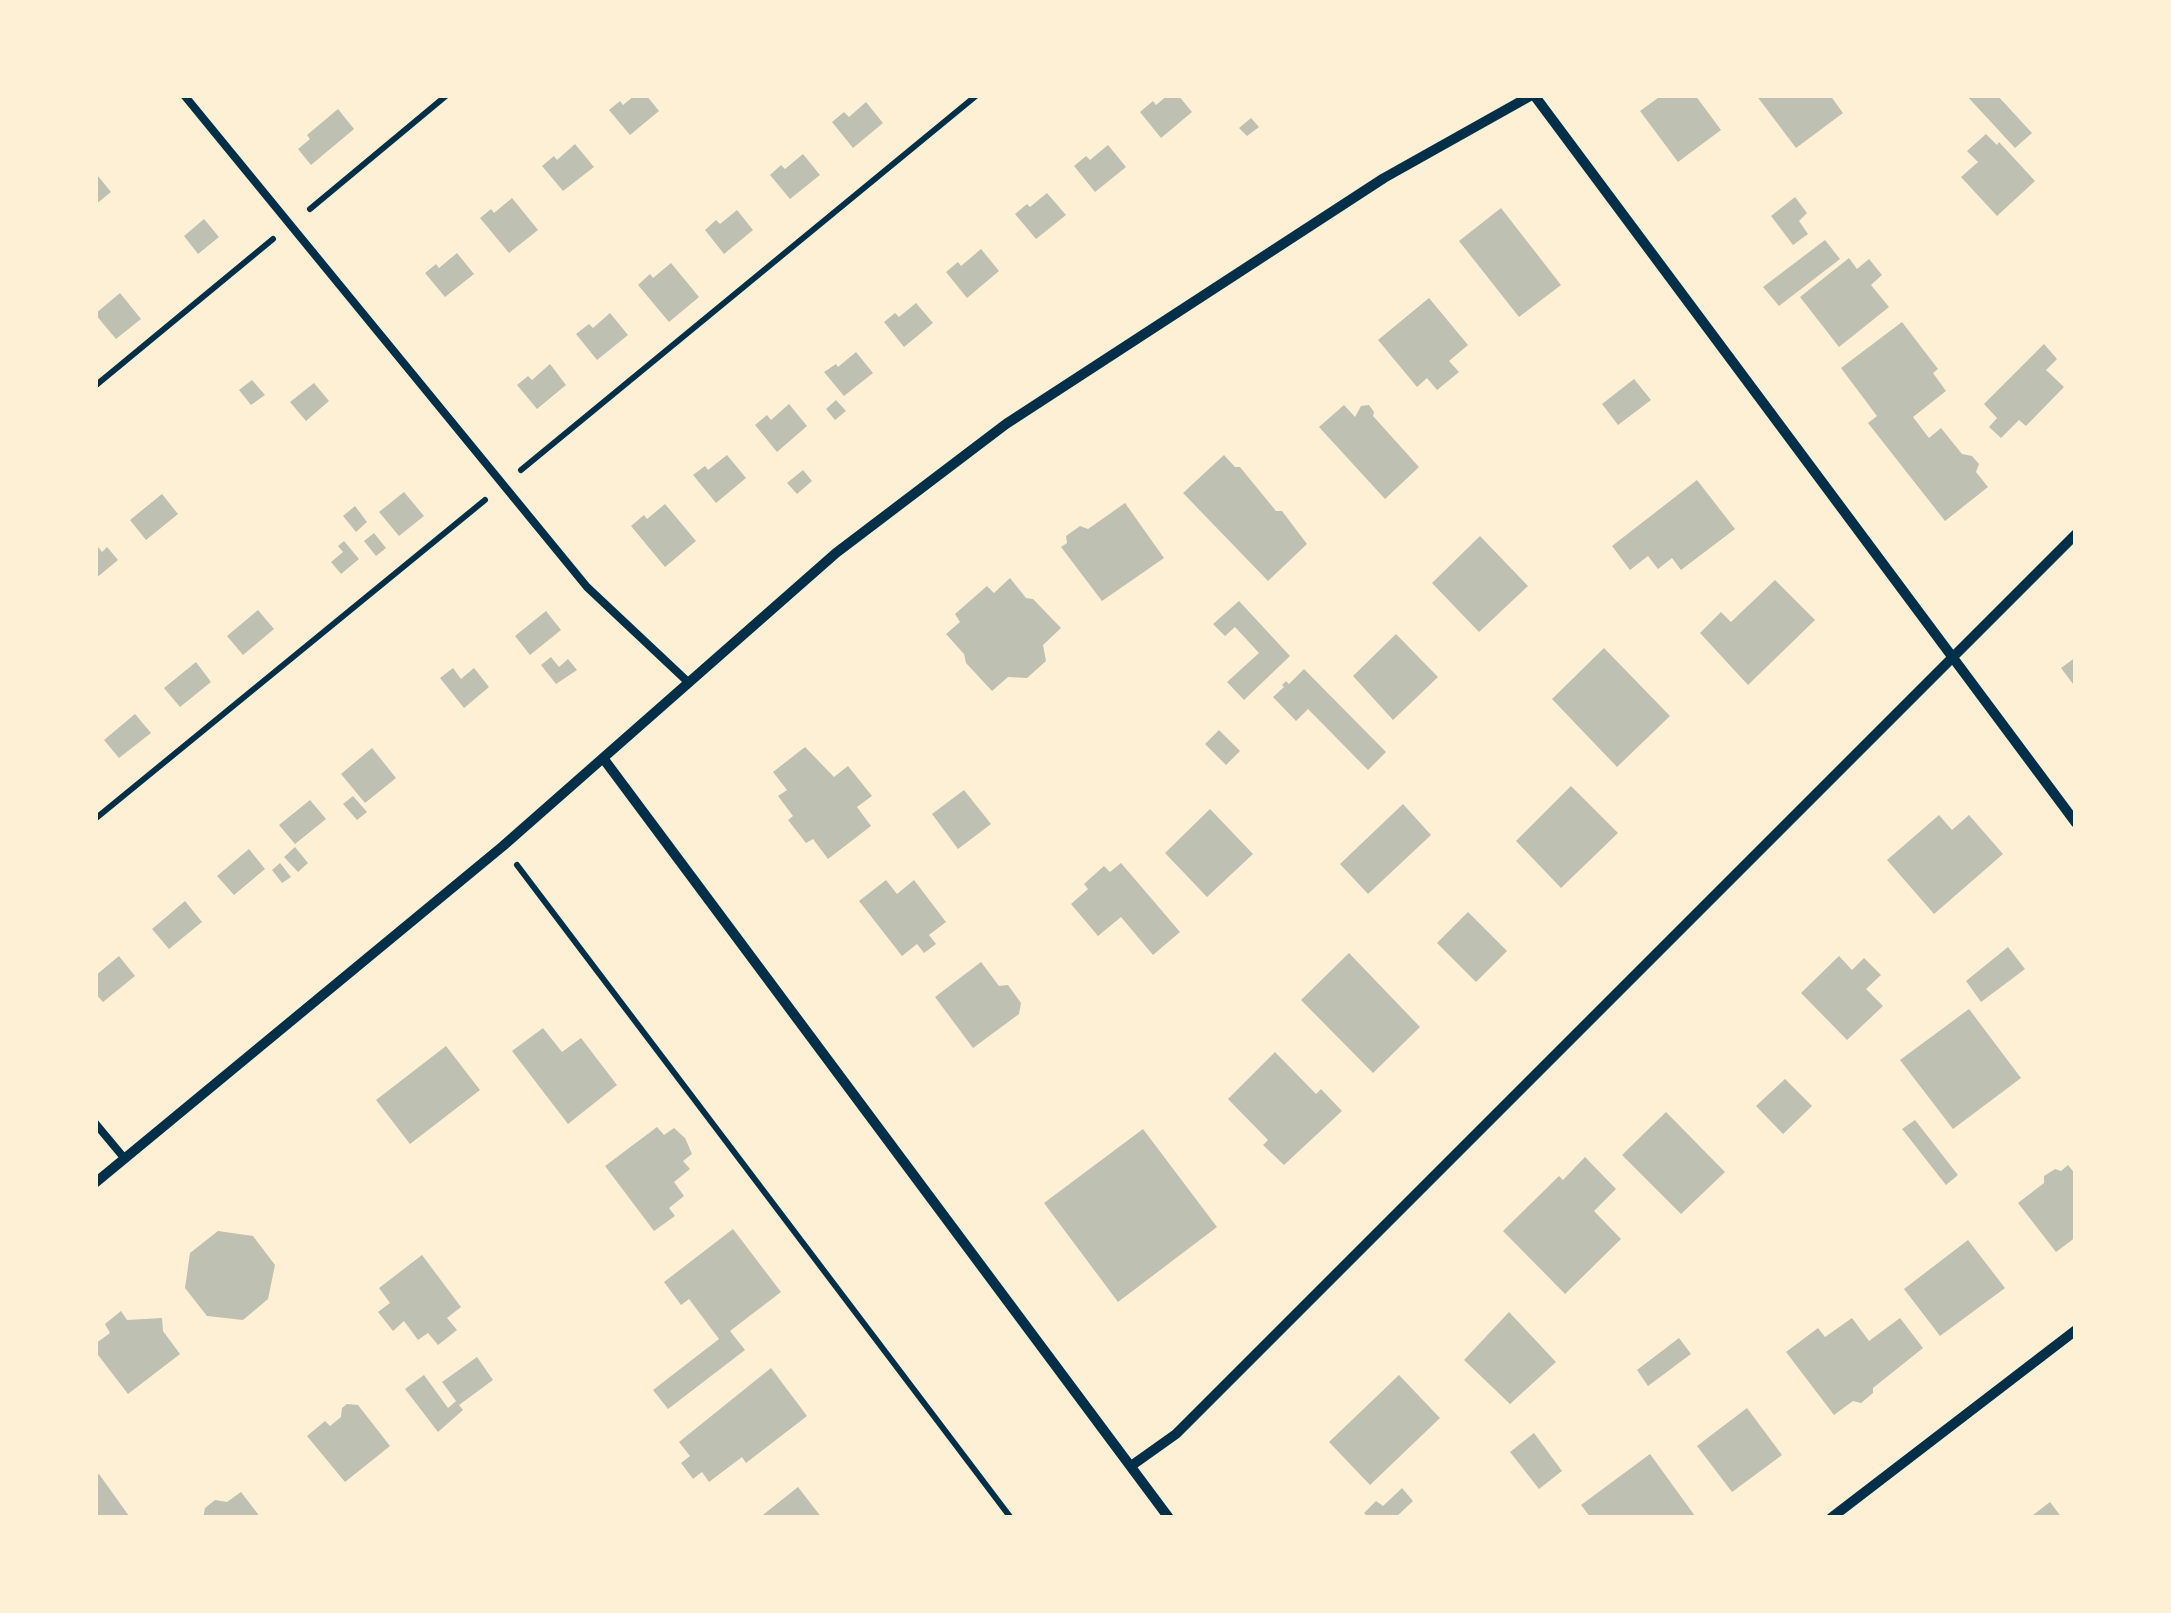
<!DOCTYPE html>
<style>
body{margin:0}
#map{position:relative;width:2171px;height:1613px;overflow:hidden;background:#fdf0d5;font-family:"Roboto Condensed",sans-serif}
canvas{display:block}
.frame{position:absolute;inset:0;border:98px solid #fdf0d5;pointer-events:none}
</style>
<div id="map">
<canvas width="2171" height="1613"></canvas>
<div class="frame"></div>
</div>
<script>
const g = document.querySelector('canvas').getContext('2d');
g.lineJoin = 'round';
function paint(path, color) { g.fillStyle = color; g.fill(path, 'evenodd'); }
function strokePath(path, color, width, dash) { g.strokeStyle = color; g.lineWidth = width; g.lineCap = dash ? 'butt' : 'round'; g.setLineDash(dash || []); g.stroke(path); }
const building = new Path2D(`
 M635,95H646L659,111L630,135L609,110L620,101L623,105Z
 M1168,95H1178L1192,112L1161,138L1140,112L1153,101L1156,105Z
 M1662,95H1695L1721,130L1678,162L1640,111Z
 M1756,95H1830L1843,113L1796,148Z
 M1966,95H1997L2032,133L2015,148Z
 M866,102L883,123L853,148L832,122L844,112L849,117Z
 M338,109L354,129L311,165L298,149L310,139L307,135Z
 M1251,118L1259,127L1247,136L1239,128Z
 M1986,134L1997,145L1999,142L2035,181L1997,216L1961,177L1978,162L1967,151Z
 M575,144L594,167L563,191L542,166L554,156L557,160Z
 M1108,145L1126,167L1095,192L1074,166L1086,156L1090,160Z
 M803,154L820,175L790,199L770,175L781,165L785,169Z
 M98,176L111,192L95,205V179Z
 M1047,193L1066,215L1036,239L1015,214L1027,204L1030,207Z
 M1795,197L1807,213L1799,221L1808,234L1793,245L1771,216Z
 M512,198L538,230L509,253L480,218L491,209L494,213Z
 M1501,208L1561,285L1519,317L1459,241Z
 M737,210L753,230L724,254L705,230L716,220L720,224Z
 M204,219L219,237L198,254L184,236Z
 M1825,240L1840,259L1779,306L1763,287Z
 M981,249L999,271L967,298L946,272L958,262L961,266Z
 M457,253L474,274L445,297L425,273L436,264L439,268Z
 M1849,258L1857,269L1869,259L1882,275L1871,285L1889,307L1839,347L1800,297Z
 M671,263L699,297L669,322L638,285L650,274L653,278Z
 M120,293L141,319L116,339L95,314Z
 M1429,298L1468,345L1449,361L1459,372L1437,390L1427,378L1417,387L1378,340Z
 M916,303L933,323L904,347L884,322L895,313L899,317Z
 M610,313L628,335L597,360L576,334L589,324L593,328Z
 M1902,322L1938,369L1933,373L1946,391L1913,417L1929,438L1941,428L1962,454L1972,456L1979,464L1976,472L1988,487L1945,521L1868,423L1877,416L1841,368Z
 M2044,344L2057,359L2046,370L2064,387L2026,426L2019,420L2001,438L1989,427L1997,418L1984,404Z
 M856,352L873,373L844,396L824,372L836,364L838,367Z
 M550,364L566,385L537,409L517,385L528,376L532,380Z
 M1634,379L1651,400L1618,425L1602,404Z
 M252,380L265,395L251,405L239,390Z
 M314,383L329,401L306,421L290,402Z
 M836,400L846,411L835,420L826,409Z
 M789,404L807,426L777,452L755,425L767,415L771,420Z
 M1344,405L1355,417L1361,406L1369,405L1374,412L1373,416L1419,467L1385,499L1319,427Z
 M727,455L746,478L716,503L693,475L705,466L708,470Z
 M1224,455L1235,467H1240L1276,511H1282L1307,544L1268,581L1183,493Z
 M803,470L812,481L797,494L787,483Z
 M1697,480L1735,529L1681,570L1672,558L1658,569L1648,556L1630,570L1612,546Z
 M404,492L424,516L399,536L379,512Z
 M162,494L178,514L146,540L130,520Z
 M1125,503L1164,558L1102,601L1061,547L1067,543L1066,536L1080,526L1088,529Z
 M665,504L696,541L665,567L631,526L644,515L647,519Z
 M355,506L367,522L356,532L343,516Z
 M374,533L386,548L376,556L364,541Z
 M1480,536L1528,586L1479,632L1432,583Z
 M344,541L359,559L341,574L331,562L343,552L338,546Z
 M95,543L102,552L107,547L118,560L95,579Z
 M1010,578L1026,598L1033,599L1061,628L1043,645L1046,661L1027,678L1008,677L992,691L966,663L964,654L946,634L960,622L955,614L987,586L994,593Z
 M1775,580L1815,620L1748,685L1700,633L1721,612L1731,622Z
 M1239,601L1290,656L1244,700L1227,682L1259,653L1235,627L1225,636L1213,624Z
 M258,610L274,629L243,655L227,636Z
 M546,611L561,630L530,655L515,636Z
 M1396,634L1438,677L1393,720L1353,676Z
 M1604,648L1670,716L1617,767L1552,699Z
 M551,657L559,667L568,659L577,670L556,684L541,665Z
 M2076,657V688L2061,668Z
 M196,662L211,682L180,707L164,688Z
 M453,668L461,679L474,668L489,687L464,708L440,678Z
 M1304,669L1386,752L1368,770L1308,709L1296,721L1273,697L1284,687L1282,685L1286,681L1289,684Z
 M135,714L151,733L119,758L104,740Z
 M1219,730L1240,751L1226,765L1205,744Z
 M805,747L834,777L848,766L872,796L857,807L871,826L828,859L813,839L806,843L788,820L793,816L778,796L787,790L773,772Z
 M372,748L396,778L365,803L341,774Z
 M1571,786L1618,833L1561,888L1516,841Z
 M964,790L991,824L958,849L932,814Z
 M353,796L367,812L357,820L343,804Z
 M310,800L326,819L295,844L279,825Z
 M1403,804L1431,835L1368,894L1340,864Z
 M1210,809L1253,854L1207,897L1165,853Z
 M1939,815L1952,830L1969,815L2003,854L1934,914L1887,860Z
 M295,847L308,863L298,872L284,857Z
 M249,849L265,869L234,895L217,876Z
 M280,863L291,877L282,883L272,870Z
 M1121,863L1180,932L1153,955L1121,917L1098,936L1071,904L1088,889L1084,884L1104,866L1110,872Z
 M886,880L897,894L914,880L946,922L929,935L936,944L924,953L917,944L902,956L859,901Z
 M185,901L202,922L169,949L152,929Z
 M1468,912L1507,951L1476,982L1437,943Z
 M2008,947L2025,969L1981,1002L1966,981Z
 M1349,953L1420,1027L1373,1073L1301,1000Z
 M119,956L135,976L103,1002L95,993V976Z
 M1839,956L1852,970L1864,958L1881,975L1866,989L1883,1006L1847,1040L1801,993Z
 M981,962L999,986L1008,985L1021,1003L1019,1014L973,1048L935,997Z
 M1969,1009L2021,1078L1953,1129L1900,1060Z
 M543,1028L562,1052L581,1038L617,1085L568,1124L512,1051Z
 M446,1046L480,1090L410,1144L376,1100Z
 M1275,1052L1316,1094L1321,1089L1342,1111L1284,1165L1263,1145L1268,1140L1228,1099Z
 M1785,1079L1812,1106L1783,1134L1756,1106Z
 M1666,1112L1725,1172L1681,1214L1622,1155Z
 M1915,1120L1958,1175L1946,1185L1902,1129Z
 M657,1127L664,1135L674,1128L685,1138L692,1154L683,1161L690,1169L674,1182L684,1196L669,1208L675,1216L654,1231L605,1166Z
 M1143,1129L1217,1227L1118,1302L1044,1203Z
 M1585,1157L1616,1189L1594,1211L1621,1239L1565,1294L1503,1231L1559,1176L1563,1180Z
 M2068,1165L2076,1175V1237L2056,1252L2018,1203L2044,1183V1176L2055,1169L2061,1171Z
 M733,1229L781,1292L730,1331L745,1350L668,1409L653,1390L719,1339L689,1299L681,1305L664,1282Z
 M218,1231L253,1236L275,1265L268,1299L243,1320L207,1316L185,1288L190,1253Z
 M1968,1240L2005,1288L1940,1336L1904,1289Z
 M422,1255L461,1307L447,1318L457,1330L438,1345L428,1333L418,1340L404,1321L393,1331L378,1312L390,1303L379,1288Z
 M121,1311L127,1320L162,1318L163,1331L180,1354L128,1394L95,1351V1344L110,1333L105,1324Z
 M1509,1312L1556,1362L1510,1404L1464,1360Z
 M1852,1318L1869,1341L1900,1318L1923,1348L1873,1388V1393L1861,1403L1853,1401L1834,1415L1786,1352L1818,1328L1825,1337Z
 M1679,1338L1691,1354L1648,1386L1637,1370Z
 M477,1357L493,1380L459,1405L463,1410L438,1432L405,1389L424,1375L448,1408L456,1401L442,1382Z
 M771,1368L807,1416L746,1463L742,1457L709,1482L702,1472L693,1479L681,1463L690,1456L679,1442Z
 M1399,1375L1440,1418L1370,1485L1329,1442Z
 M347,1404L358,1405L390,1446L345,1482L307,1436L325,1421L330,1426L341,1417L342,1408Z
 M1747,1408L1782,1455L1732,1492L1697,1446Z
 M1534,1433L1562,1471L1539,1489L1510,1452Z
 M1650,1454L1695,1516L1591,1518L1581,1505Z
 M99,1474L129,1516L126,1518H95V1477Z
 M798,1487L822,1518H759Z
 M1402,1488L1413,1501L1395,1518H1369L1364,1513L1376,1501L1383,1506Z
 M241,1492L261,1518H203L205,1508L215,1500L227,1502Z
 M2050,1502L2062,1518H2029Z`);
const path = new Path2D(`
 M310,209L447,95
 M95,386L273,239
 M521,470L977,95
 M95,819L485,500
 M517,865L1011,1518`);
const service = new Path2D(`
 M184,95L587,587L688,682
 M95,1123L125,1159`);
const minor = new Path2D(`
 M1534,95L2076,823
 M603,758L1169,1518
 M95,1183L503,846L836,553L1006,424L1384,178L1532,95
 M1131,1466L1176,1434L2076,534
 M1831,1518L2076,1330`);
paint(building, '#bec0b2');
strokePath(path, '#003049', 6);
strokePath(service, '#003049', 8);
strokePath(minor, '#003049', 10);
</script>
